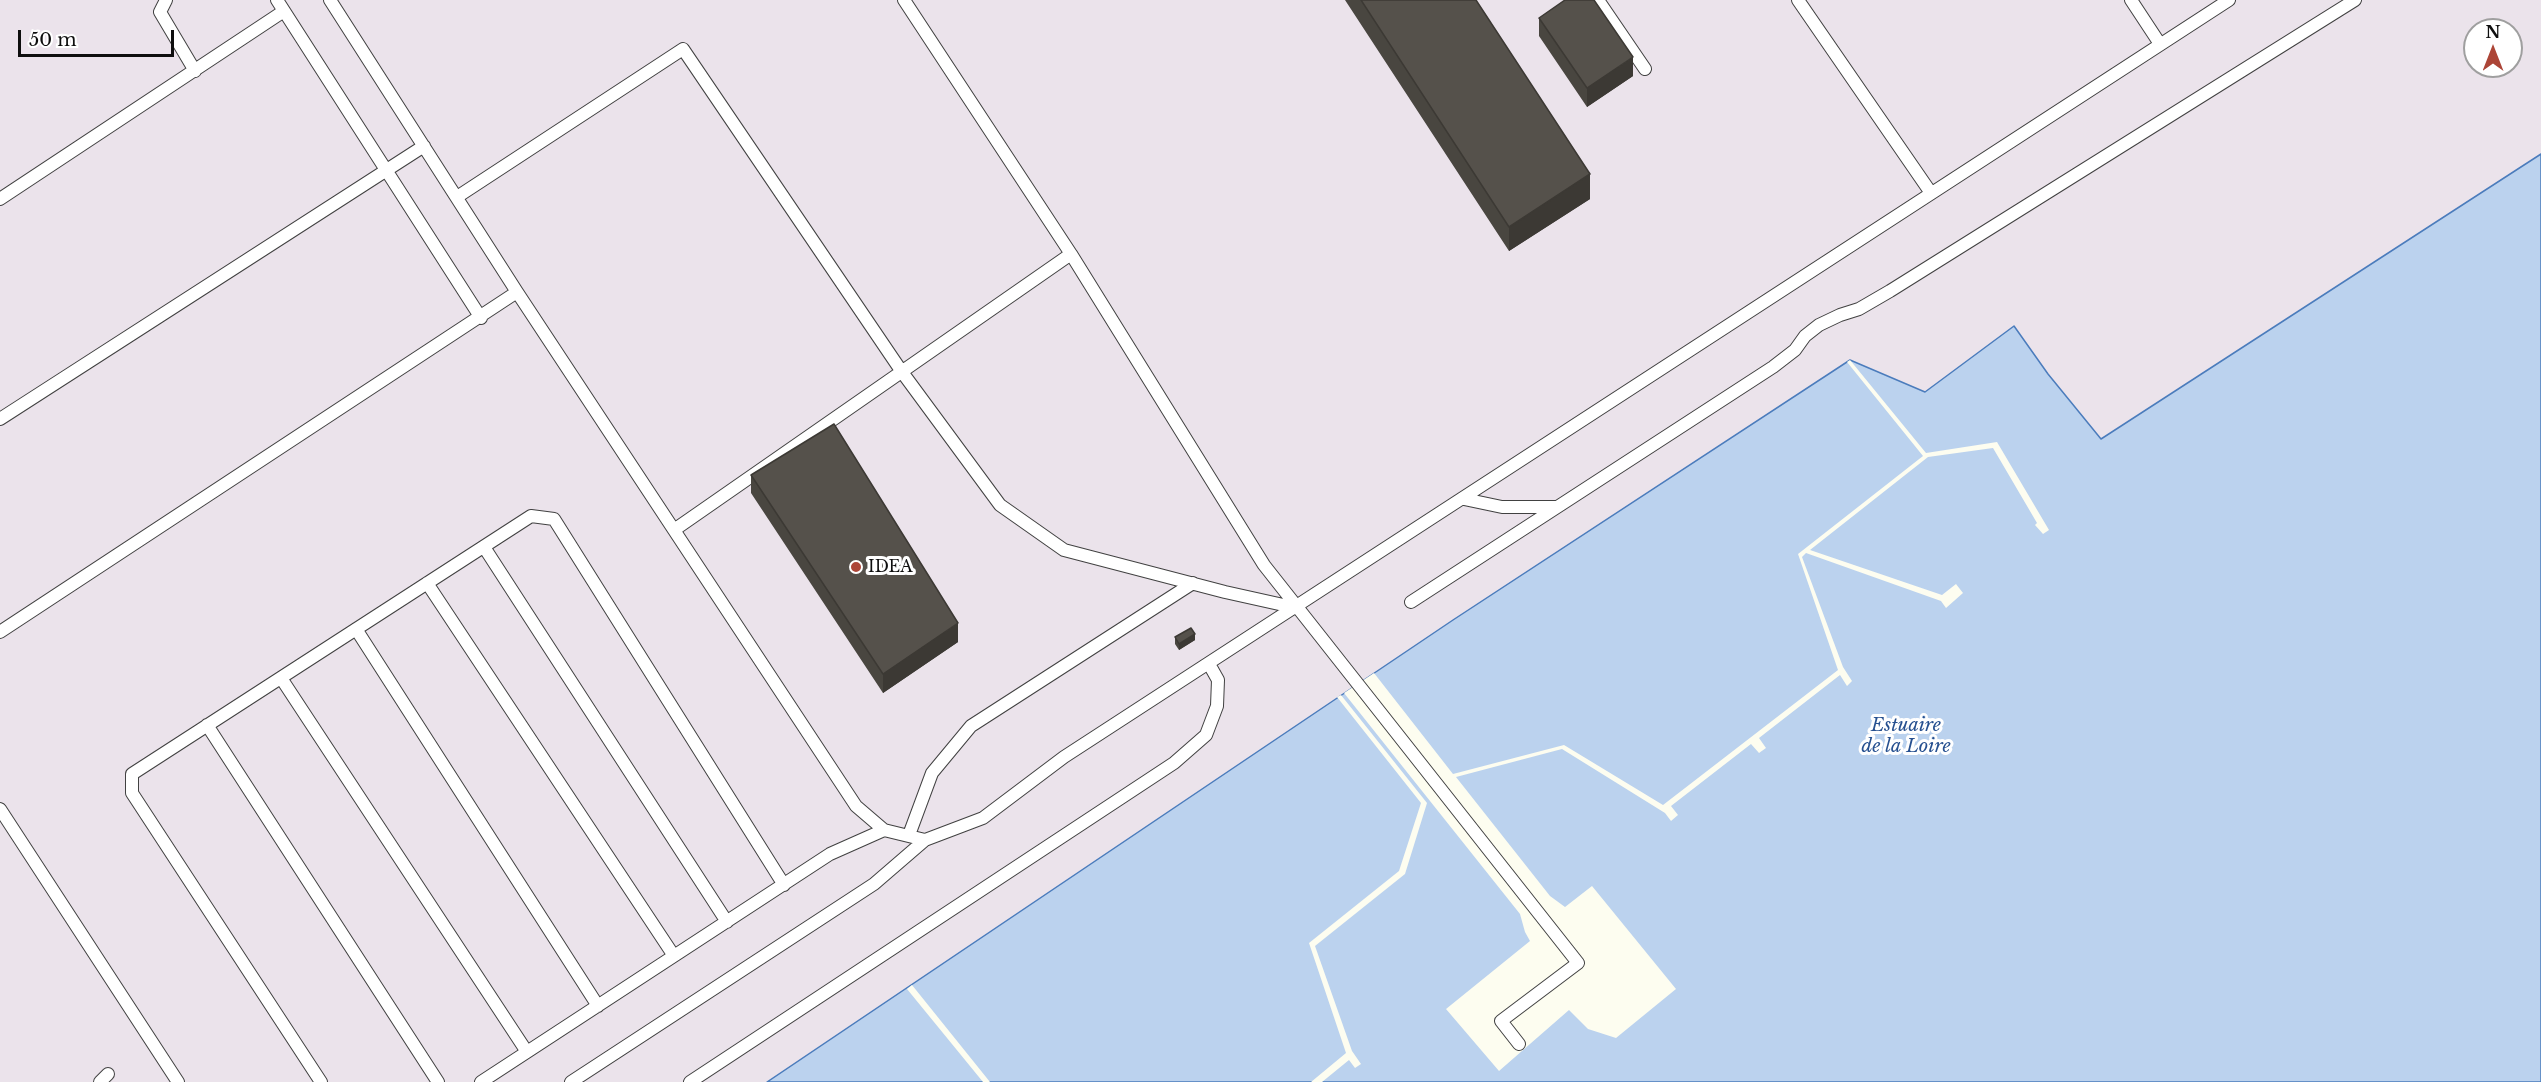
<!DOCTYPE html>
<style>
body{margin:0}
#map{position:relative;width:2541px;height:1082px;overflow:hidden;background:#fdfdf0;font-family:"Libre Baskerville",serif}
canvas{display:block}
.north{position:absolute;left:2463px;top:18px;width:60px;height:60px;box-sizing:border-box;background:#fff;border:2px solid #9f9f9f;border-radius:50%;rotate:0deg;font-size:16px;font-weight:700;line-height:24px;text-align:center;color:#0e0e0e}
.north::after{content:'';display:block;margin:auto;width:21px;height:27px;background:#ac4537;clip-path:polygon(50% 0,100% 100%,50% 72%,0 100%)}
.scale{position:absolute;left:18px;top:30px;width:156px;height:27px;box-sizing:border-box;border:3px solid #0e0e0e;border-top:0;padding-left:8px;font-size:18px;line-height:21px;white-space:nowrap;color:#0e0e0e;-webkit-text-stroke:4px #fff;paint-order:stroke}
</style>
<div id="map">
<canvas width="2541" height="1082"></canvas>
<div class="north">N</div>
<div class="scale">50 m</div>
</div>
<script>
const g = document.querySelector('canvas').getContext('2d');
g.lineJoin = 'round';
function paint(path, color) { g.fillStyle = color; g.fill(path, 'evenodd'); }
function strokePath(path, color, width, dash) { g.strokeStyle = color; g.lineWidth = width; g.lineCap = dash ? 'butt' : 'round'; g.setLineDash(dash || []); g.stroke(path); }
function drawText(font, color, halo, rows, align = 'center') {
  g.font = font + ' "Libre Baskerville",serif'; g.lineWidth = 6; g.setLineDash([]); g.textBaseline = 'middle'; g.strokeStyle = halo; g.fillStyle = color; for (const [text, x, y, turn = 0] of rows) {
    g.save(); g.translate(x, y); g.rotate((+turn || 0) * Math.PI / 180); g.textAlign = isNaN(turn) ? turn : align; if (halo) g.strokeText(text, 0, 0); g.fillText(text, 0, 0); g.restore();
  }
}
const industrial = new Path2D(`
 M0,0H2541V154L2100,439L2048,374L2014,327L1925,392L1453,620L767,1082H0ZM2475,30H2511V66H2475Z`);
const water = new Path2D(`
 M2541,154V1082H767L1453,620L1850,360L1925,392L2014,326L2048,374L2101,439Z`);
const pier = new Path2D(`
 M1850,360L1926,453L1997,442L2049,530L2043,534L2035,525L2037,523L1993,448L1928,457L1810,550L1942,595L1956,584L1963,593L1946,608L1941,601L1806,553L1802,557L1843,667L1852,681L1847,686L1840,675L1759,738L1766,748L1759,753L1751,744L1671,806L1678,815L1671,821L1665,813L1562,749L1456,777L1550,896L1565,907L1592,886L1676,989L1616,1038L1588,1029L1569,1010L1499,1071L1446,1009L1530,941L1525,932L1520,914L1344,693L1374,673L1453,774L1564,745L1663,805L1838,670L1798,554L1923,456L1847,362Z
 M1341,695L1427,803L1405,874L1315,946L1352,1051L1361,1064L1355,1068L1349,1060L1322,1082H1311L1346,1053L1309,943L1399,871L1421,803L1337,697Z
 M912,985L990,1082H983L907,989Z`);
const lane = new Path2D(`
 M166,0L160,12L195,71
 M277,0L481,318
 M330,0L517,292L856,806L884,830L925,840L983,818L1064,757L2229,0
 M904,0L1071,254L1264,565L1578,963L1501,1021L1519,1044
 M1598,0L1645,69
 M1798,0L1931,193
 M2131,0L2160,44
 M457,197L683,49L902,372L1000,505L1064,550L1225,592L1297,608
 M0,199L284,11
 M0,419L424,146
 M1464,499L1502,507H1555
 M674,530L1071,254
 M484,547L727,922
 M427,583L674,956
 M1411,602L1773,367L1795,350L1805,336L1819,325L1840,315L1859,309L1890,291L2355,0
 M356,629L598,1006
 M0,632L517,292
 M281,678L527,1052
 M207,725L438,1082
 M0,809L178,1082
 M909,835L932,773L971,726L1193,583
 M100,1082L108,1074
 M321,1082L132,793V774L531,516L554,519L784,885
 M481,1082L830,854L884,830
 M571,1082L874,884L925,840
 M690,1082L1174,763L1206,735L1217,706L1218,680L1209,664`);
const wall = new Path2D(`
 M1345,0H1476L1590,199L1509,251Z
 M1539,18L1633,76L1587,107L1539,36Z
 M751,475L958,642L883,693L751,493Z
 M1175,637L1195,640L1179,650L1175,644Z`);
const shadedWall = new Path2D(`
 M1633,57V76L1587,107V88Z
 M1590,174V199L1509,251V227Z
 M958,623V642L883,693V674Z
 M1195,634V640L1179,650V644Z`);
const building = new Path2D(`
 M1361,0H1476L1590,174L1509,227Z
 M1565,0H1594L1633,57L1587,88L1539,18Z
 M834,424L958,623L883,674L751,475Z
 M1191,628L1195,634L1179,644L1175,637Z`);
const markers = [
 [856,567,6,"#ac4537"]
];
const poiNames = [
 ["IDEA",868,567]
];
const waterNames = [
 ["Estuaire",1906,726],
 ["de la Loire",1906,747]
];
paint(industrial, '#ebe3eb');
paint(water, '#bbd2ee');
strokePath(water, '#4b7cbc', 1.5);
paint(pier, '#fdfdf0');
strokePath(lane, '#414141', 14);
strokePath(lane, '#fff', 12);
paint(wall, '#494640');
paint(shadedWall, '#3c3934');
paint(building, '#55514b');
strokePath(building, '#3c3934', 1.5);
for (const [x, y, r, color] of markers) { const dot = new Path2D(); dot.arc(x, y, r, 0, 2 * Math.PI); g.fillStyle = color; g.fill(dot); strokePath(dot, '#fff', 2); }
drawText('16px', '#0e0e0e', '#fff', poiNames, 'left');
drawText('italic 18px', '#265090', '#fff', waterNames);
</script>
